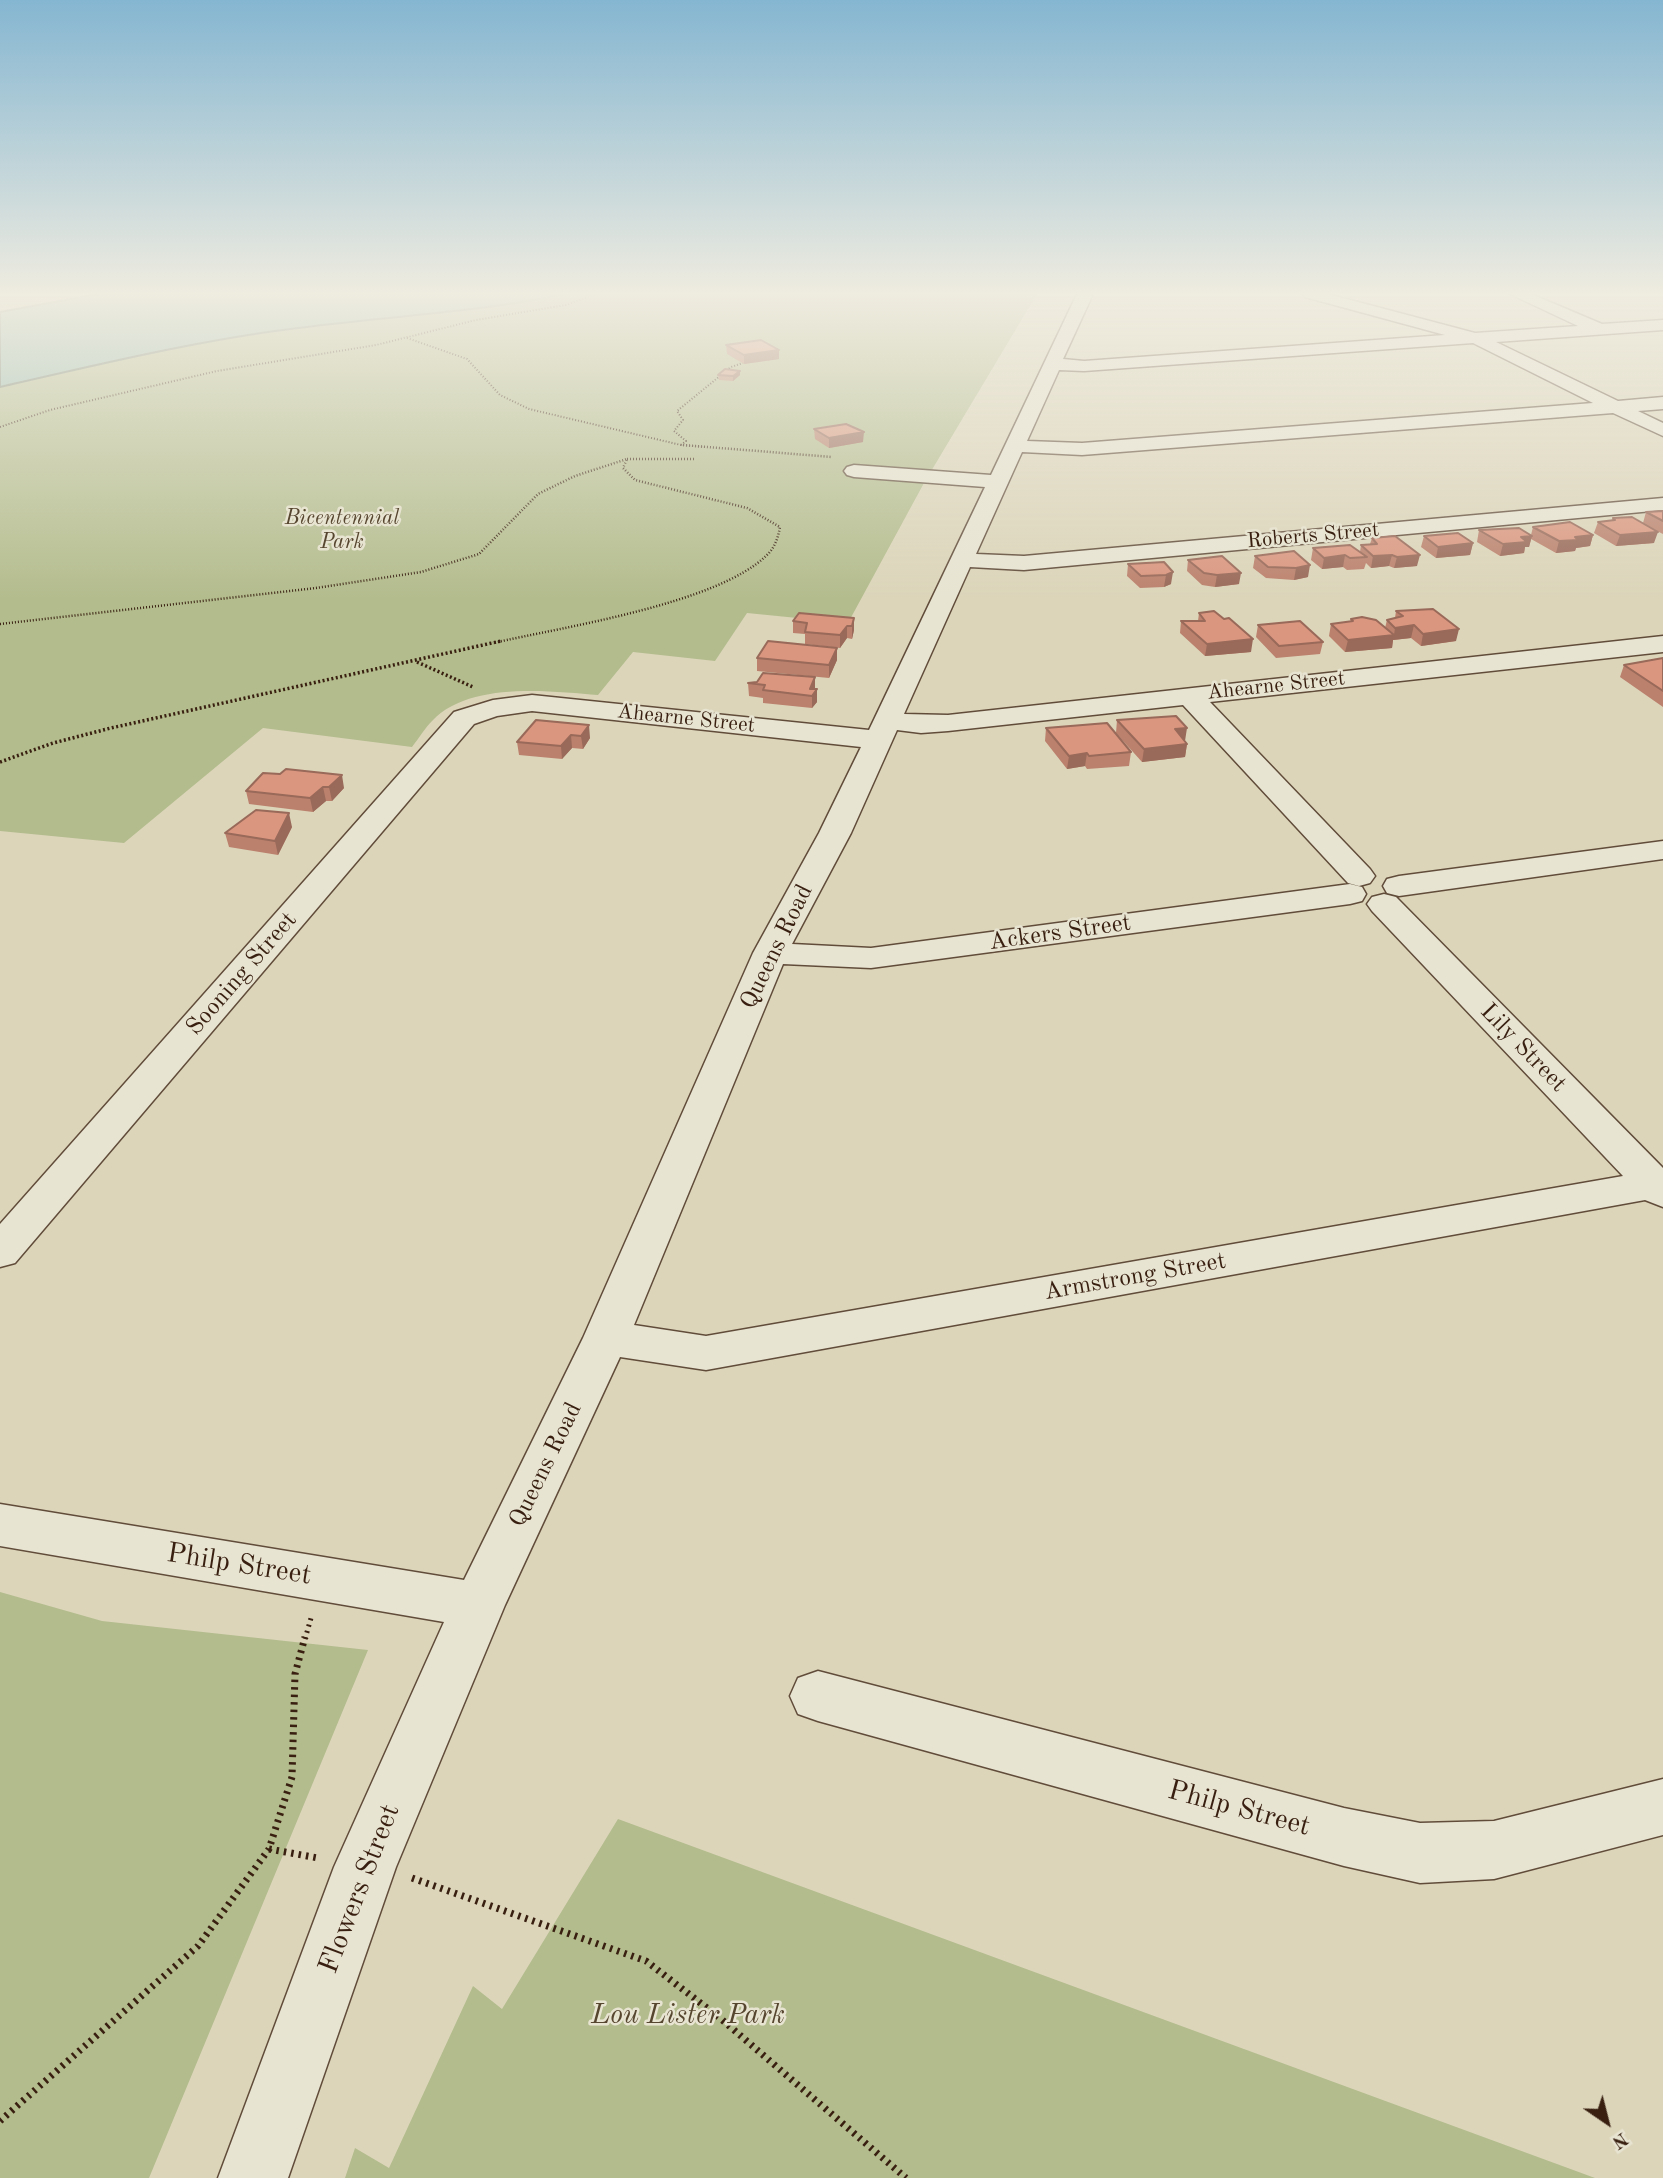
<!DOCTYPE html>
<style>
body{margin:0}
#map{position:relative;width:1663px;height:2178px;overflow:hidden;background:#dcd5ba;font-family:"Old Standard TT",serif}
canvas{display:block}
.north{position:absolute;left:1572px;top:2087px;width:70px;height:70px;-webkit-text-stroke:5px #e8e4d2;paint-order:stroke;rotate:145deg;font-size:19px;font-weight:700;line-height:28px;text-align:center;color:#381f10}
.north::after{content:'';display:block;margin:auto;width:24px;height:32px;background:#381f10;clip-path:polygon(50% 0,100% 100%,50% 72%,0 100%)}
</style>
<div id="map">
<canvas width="1663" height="2178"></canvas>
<div class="north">N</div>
</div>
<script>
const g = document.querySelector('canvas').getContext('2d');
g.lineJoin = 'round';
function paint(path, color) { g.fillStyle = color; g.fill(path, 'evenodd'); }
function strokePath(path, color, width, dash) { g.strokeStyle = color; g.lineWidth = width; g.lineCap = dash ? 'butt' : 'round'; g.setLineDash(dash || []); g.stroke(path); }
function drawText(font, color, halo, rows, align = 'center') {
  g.font = font + ' "Old Standard TT",serif'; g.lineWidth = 5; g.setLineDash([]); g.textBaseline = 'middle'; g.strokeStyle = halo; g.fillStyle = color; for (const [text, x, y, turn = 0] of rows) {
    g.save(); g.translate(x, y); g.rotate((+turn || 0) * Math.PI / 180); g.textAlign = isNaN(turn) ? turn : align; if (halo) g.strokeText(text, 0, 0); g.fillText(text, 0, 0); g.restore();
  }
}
const green = new Path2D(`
 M565,294H1037L924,483L848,623L747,613L715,661L633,652L598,695C550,691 469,681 432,721C425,728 419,738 412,747L263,728L124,843L0,831V387C91,366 183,344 275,331C372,317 470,314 565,294Z
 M0,1592L102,1621L368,1650L149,2178H0Z
 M618,1819L1595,2178H345L355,2148L389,2168L473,1986L502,2009Z`);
const water = new Path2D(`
 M98,294H565C470,314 372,317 275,331C183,344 91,366 0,387V312Z`);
const pathFar4 = new Path2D(`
 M407,338L467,359L500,395L529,409L681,445L705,447
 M0,427L50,410L217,371L376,345L476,320L566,305L596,294
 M681,445L686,441L674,431L683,420L677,411L731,367L743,363`);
const pathFar3 = new Path2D(`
 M683,445L832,457
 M627,459H696
 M0,624L316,588L421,572L479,554L538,494L575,476L627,459L623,468L635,480L747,508L780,527C778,538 775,547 767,555C717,604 563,627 493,643`);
const pathFar2 = new Path2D(`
 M417,662L473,687
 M0,762L53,743L111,728L501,641`);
const pathFar1 = new Path2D(`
 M305,1639L311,1618`);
const path = new Path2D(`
 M269,1849L318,1858
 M412,1878L646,1961L720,2018L906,2178
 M0,2121L198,1946L269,1849L292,1777L295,1674L305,1637`);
const minor = new Path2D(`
 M1077,294H1093L1063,359L1084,361L1445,335L1305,297L1302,294H1328L1475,333L1578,326L1510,294H1531L1602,324L1663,320V330L1496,342L1618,401L1663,397V409L1638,411L1663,423V436L1613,413L1082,455L1022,452L976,554L1024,556L1663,498V510L1024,570L970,567L904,714L948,715L1663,636V652L1210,702L1370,869L1375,876L1370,883L1359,886L1348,883L1183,705L948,731L921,733L897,730L851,833L792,944L871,948L1350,884L1362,887L1366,894L1362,901L1350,904L871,968L783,964L634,1325L706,1336L1623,1176L1372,911L1367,904L1372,897L1384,894L1396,897L1663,1168V1207L1645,1200L706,1370L620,1357L505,1605L396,1867L288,2178H218L334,1867L444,1622L0,1546V1504L464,1580L583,1338L753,953L819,833L861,747L532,711L497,716L474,724L15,1263L0,1267V1224L454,712L493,700L532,695L869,730L985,487L854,477L847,475L844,471L847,467L854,465L991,475ZM1473,343L1593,403L1082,443L1027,441L1059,370L1084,371Z
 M1663,841V859L1399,896L1387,893L1383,886L1387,879L1399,876Z
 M818,1671L1344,1808L1420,1823L1494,1821L1663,1779V1835L1494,1879L1420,1883L1344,1866L818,1721L798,1714L790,1696L798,1678Z`);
const wall = new Path2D(`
 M726,345L779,359L744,364L727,354Z
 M740,371V375L733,381L719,380L718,375Z
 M814,429L863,442L829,448L815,439Z
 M1663,511V534L1645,525L1654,543L1616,546L1594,533L1598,522L1612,520L1613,518L1643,523L1646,512Z
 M1533,527L1593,535L1590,546L1576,548L1575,551L1556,553L1531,539L1529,547H1525L1524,553L1500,556L1477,542L1479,530L1531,535Z
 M1424,536L1473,543L1470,555L1436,558L1421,547Z
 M1372,538L1417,566L1394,568L1389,566L1371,568L1366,563L1364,569L1347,570L1343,567L1322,569L1311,560L1313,548L1360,552L1361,545L1370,544Z
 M1294,551L1308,577L1294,580L1266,578L1253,568L1255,556Z
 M1188,560L1239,584L1215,587L1202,585L1187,571Z
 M1164,562L1171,584L1164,587L1140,588L1127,576L1128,564Z
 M1396,611L1456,641L1421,646L1411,638L1393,640L1392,648L1345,652L1329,636L1331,624L1350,622L1351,619L1385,628L1387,620L1395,618Z
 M1199,613L1251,652L1205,656L1180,633L1181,621H1198Z
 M854,618V630L852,639L847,638L840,648L805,644V634L793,633V621Z
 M1258,625L1323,642L1320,654L1276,658L1256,637Z
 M757,658L837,660L829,678L757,671Z
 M1663,658V707L1620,677L1624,665Z
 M815,677V689H817V702L812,708L763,703V698L749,696L748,683Z
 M536,720L590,738L583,749L572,748L562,759L519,755L517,742Z
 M1117,720L1185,741L1187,744L1185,757L1142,762L1116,733Z
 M1046,728L1131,752L1129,766L1087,769L1085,766L1067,769L1045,741Z
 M263,773L344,788L332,801H326L313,812L249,804L246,791Z
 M292,827L278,855L229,847L225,833Z`);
const shadedWall = new Path2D(`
 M779,350V359L744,364V355Z
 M740,371V375L733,381V376Z
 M864,432L863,442L829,448V438Z
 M1658,532L1654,543L1616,546L1620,535Z
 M1593,535L1590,546L1576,548L1575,551L1556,553L1559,541L1575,537Z
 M1532,536L1529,547H1525L1524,553L1500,556L1503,544L1521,537Z
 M1473,543L1470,555L1436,558L1438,547Z
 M1345,555L1343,567L1322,569L1324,558Z
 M1392,555L1389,566L1371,568L1373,556Z
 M1420,555L1417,566L1394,568L1397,557Z
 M1310,565L1308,577L1294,580L1296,568Z
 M1173,572L1171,584L1164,587L1166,575Z
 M1241,573L1239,584L1215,587L1217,575Z
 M854,618V630L852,639V626Z
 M1414,625L1411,638L1393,640L1392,648L1345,652L1348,640L1394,635L1395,628Z
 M847,626V638L840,648V635Z
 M1459,629L1456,641L1421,646L1423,634Z
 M1253,639L1251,652L1205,656L1207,644Z
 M837,648V660L829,678V665Z
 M815,677V690L817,689V702L812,708V696L810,689Z
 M589,725L590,738L583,749L581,736Z
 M1187,728L1185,741L1173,742L1175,729Z
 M571,735L572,748L562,759L561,746Z
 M1187,744L1185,757L1142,762L1144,749Z
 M1087,753L1085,766L1067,769L1069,756Z
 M342,775L344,788L332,801L329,787Z
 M323,787L326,801L313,812L310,798Z
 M289,813L292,827L278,855L275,841Z`);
const building = new Path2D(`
 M761,340L779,350L744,355L726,345Z
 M725,369L740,371L733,376L718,375Z
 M846,424L864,432L829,438L814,429Z
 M1663,511V521L1646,512Z
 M1632,517L1658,532L1620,535L1598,522L1615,520L1613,518Z
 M1570,522L1593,535L1575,537L1578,540L1559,541L1533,527Z
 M1519,528L1532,536L1521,537L1527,542L1503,544L1479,530Z
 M1458,533L1473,543L1438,547L1424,536Z
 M1395,536L1420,555L1397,557L1392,555L1373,556L1361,545L1377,544L1372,538Z
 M1350,545L1367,557L1350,558L1345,555L1324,558L1313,548Z
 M1294,551L1310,565L1296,568L1268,567L1255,556Z
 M1222,556L1241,573L1217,575L1204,573L1188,560Z
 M1164,562L1173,572L1166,575L1141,576L1128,564Z
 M1433,609L1459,629L1423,634L1414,625L1395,628L1387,620L1403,616L1396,611Z
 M1214,611L1224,619L1229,618L1253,639L1207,644L1181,621H1205L1199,613Z
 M799,613L854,618L852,626H847L840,635L805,632L807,623L793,621Z
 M1362,617L1376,620L1394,635L1348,640L1331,624L1353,621L1351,619Z
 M1300,621L1323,642L1279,646L1258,625Z
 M768,641L837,648L829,665L757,658Z
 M1663,658V691L1624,665Z
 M763,673L815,677L810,689H817L812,696L763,690L765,685L748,683L757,682Z
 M1176,716L1187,728L1175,729L1187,744L1144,749L1117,720Z
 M536,720L589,725L581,736L571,735L561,746L517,742Z
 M1107,723L1131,752L1089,756L1087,753L1069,756L1046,728Z
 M286,769L342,775L329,787H323L310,798L246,791L263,773L280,774Z
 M256,810L289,813L275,841L225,833Z`);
const farParknames = [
 ["Bicentennial",342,518],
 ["Park",342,542]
];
const farStreetnames = [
 ["Roberts Street",1313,536,-5],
 ["Ahearne Street",1276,686,-6],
 ["Ahearne Street",686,719,6]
];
const streetNames = [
 ["Ackers Street",1060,933,-8],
 ["Queens Road",777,947,-64],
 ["Sooning Street",242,974,-49],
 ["Lily Street",1523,1048,46],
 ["Armstrong Street",1135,1277,-10],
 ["Queens Road",546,1465,-64]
];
const nearStreetnames = [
 ["Philp Street",239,1565,9],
 ["Philp Street",1239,1809,15],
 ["Flowers Street",360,1889,-69]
];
const nearParknames = [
 ["Lou Lister Park",688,2016]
];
paint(green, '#b3bc8d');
paint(water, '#92b9af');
strokePath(water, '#6e7b6f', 2);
strokePath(minor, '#614c3a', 3);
strokePath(pathFar4, '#381f10', 2, [1, 2]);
strokePath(pathFar3, '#381f10', 2.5, [1, 2]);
strokePath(pathFar2, '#381f10', 3.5, [2, 2.5]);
strokePath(pathFar1, '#381f10', 5, [2, 4.5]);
strokePath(path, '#381f10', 7, [2.5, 5]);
paint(minor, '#e8e4d2');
paint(wall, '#bb816d');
paint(shadedWall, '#996959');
paint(building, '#da967f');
strokePath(building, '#996959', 2);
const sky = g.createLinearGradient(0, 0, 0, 599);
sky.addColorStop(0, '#85b6d1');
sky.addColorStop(0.49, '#efece0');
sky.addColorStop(1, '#efece000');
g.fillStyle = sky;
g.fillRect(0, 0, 1663, 599);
drawText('italic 21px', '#57462f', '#e8e4d2', farParknames);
drawText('21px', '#381f10', '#e8e4d2', farStreetnames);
drawText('24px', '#381f10', '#e8e4d2', streetNames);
drawText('28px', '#381f10', '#e8e4d2', nearStreetnames);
drawText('italic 28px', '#57462f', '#e8e4d2', nearParknames);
</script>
